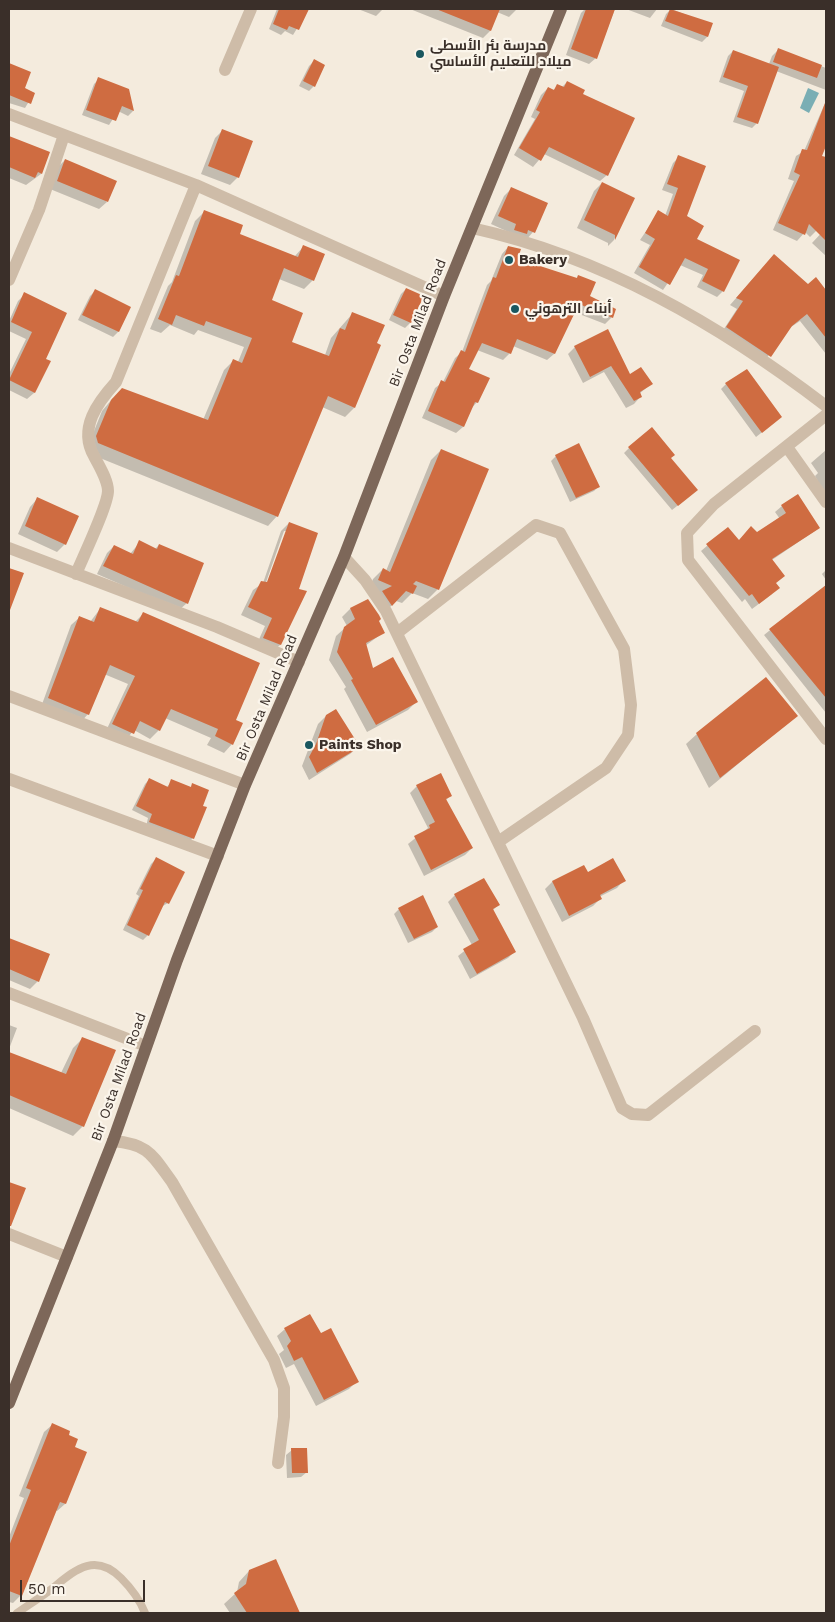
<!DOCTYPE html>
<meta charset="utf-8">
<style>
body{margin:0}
#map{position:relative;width:835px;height:1622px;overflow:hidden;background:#f4ebdd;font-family:"Work Sans",sans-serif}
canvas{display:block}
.frame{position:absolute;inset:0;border:10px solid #3a2f29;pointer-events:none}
.scale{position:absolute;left:20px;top:1580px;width:125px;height:22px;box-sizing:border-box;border:2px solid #3a2f29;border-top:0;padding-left:6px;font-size:15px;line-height:18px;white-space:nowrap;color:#3a2f29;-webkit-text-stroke:4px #fbf5eb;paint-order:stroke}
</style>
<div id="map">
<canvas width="835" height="1622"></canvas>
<div class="frame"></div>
<div class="scale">50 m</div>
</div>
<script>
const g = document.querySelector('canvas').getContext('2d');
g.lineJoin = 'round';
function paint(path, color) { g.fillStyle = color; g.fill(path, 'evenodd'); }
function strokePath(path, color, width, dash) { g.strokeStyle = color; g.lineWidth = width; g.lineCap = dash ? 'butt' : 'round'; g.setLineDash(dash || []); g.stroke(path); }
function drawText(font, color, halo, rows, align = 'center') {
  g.font = font + ' "Work Sans",Cairo,sans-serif'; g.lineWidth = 4.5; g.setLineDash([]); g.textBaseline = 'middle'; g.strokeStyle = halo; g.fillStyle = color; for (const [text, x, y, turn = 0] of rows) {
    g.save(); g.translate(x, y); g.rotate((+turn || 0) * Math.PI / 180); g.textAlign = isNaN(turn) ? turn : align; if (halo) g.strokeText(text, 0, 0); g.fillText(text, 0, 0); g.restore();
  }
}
const water = new Path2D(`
 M808,88L819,93L809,113L800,108Z`);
const shadow = new Path2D(`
 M277,9H309L293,35L285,31L281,35L269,29Z
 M358,9H383L376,16Z
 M410,9H517L509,17L497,12L490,31L483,38Z
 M585,9H615L596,58L589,64L566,55L581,13Z
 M626,9H657L650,18Z
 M671,9L711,24L707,37L702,42L661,26L666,14Z
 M778,50L826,68V90L776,71L757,123L752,128L733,122L744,91L719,82L728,56L733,51L769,64L772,56Z
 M314,61V86L309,91L299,86L309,66Z
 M9,64L29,72L23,88L34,93L25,108L9,103Z
 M99,79L128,90L133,111L128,116L118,111L109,125L82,115L94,84Z
 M567,82L582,94L607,175L600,181L544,154L533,167L514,155L535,119L531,117L541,95L548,88L552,91L558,86L562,87Z
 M826,101V142L820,157L826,159V203L816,231L810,237L805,232L797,241L773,230L794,181L788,179L796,156L804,151Z
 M223,130L238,177L230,185L201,174L215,138Z
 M9,137L48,153L41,174L26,185L9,178Z
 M679,157L685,216L723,291L717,297L697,287L703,275L680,265L663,290L634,273L650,245L640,240L659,212L665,216L673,194L662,190L673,163Z
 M65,160L107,202L99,209L50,189L57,168Z
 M602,183L633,198L614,240L608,246V243L577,228L594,191Z
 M512,188L533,232L526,240L491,224L504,196Z
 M204,212L238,235L294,257L304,246L313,280L304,289L279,279L270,301L290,343L325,355L331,338L353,313L354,408L345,417L322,407L277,516L268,526L90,454L88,446L102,411L113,398L203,420L224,370L233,361L238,362L244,347L198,330L194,335L170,325L161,333L150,329L168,286L172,282L195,221Z
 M826,228V256L812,243Z
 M508,247L517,256L538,266L576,279L578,276L588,296L612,317L605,324L574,312L554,354L547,360L513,346L510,353L503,360L477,350L467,369L477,402L471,409L463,427L456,433L422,418L435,388L443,382L455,358L462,352L487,285L491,281L502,254Z
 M767,263L808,285L816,279L826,292V354L800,321L788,329L763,363L720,335L737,309L730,305Z
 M406,289L422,296L410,323L405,328L389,320L401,294Z
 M95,291L129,307L118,332L113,337L78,320L90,296Z
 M25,294L45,360L49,362L34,393L27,399L9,390V374L26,339L9,331V321L18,301Z
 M575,347L630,376L651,384L639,394L641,396L634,404L626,408L604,372L583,383L568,354Z
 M726,384L775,422L756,437L721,389Z
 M629,448L670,458L691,495L672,510L624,453Z
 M441,450L438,589L428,599L412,593L402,603L396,601L382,615L369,590L373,579L383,569L386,571L431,460Z
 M826,450V499L815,476L818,473L811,463Z
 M556,456L599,486L594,491L570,502L551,461Z
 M37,499L65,544L57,552L18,534L30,507Z
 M782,506L819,528L772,560L775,584L772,594L752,609L745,599L742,602L701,551L728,528L738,542L757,533L780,519L775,512Z
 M289,523L297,590L305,592L280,645L272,652L256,646L265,626L241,615L253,590L263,583L281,531ZM284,531H287L266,589L264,588Z
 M140,542L155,549L159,545L187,603L179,610L97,574L107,553L114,546L130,554Z
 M826,570V580L822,574Z
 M826,585V713L764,635Z
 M367,600L384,632L365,646L372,670L416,702L408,710L367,732L344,689L346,687L329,660L336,636L347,626L342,617L350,609Z
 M100,609L135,622L143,614L234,720L232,744L224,753L207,745L211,738L165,718L159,730L150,739L134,730L124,742L105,733L128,684L104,674L88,714L80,723L41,707L71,625L80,617L90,622Z
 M326,716L358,747L350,754L309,780L302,766L318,724Z
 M796,716L709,788L686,744L697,734Z
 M149,780L166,788L172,781L190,788L192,785L202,807L193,838L189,842L146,827L148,818L132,810L145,784Z
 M417,786L451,795L445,801L472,848L465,855L424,876L408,844L428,828L410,793Z
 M156,859L168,903L161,907L148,935L143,940L123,930L139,896L136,894L151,864Z
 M584,866L588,874L624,880L617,888L599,897L600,899L593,906L562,922L545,889L552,882Z
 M455,895L498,905L492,911L514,952L508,958L470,979L458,956L472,945L448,902Z
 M399,909L437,927L432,932L408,943L394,914Z
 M9,939L49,954L38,981L30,989L9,980Z
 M9,1025L17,1028L9,1049Z
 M83,1038V1126L73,1136L9,1108V1053L61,1073L73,1048Z
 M285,1329L320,1335L357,1381L349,1389L316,1406L294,1364L286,1368L279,1354L284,1350L277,1336Z
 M52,1425L65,1504L57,1511L55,1510L21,1595L13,1603L9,1602V1537L24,1498L19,1496L44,1432Z
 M292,1450L307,1472L301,1477L287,1478L286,1455Z
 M249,1571L290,1598L299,1613H230L224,1604L237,1592L239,1582Z`);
const building = new Path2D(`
 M279,9H309L299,30L289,26L287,30L273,24Z
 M436,9H500L491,31Z
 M586,9H615L597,59L571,49Z
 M670,9L713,23L708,37L665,21Z
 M778,48L822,65L817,78L773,62Z
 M733,50L779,67L758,124L737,117L748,86L723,77Z
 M314,59L325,65L315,87L303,81Z
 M9,63L31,72L25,88L35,93L31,104L9,95Z
 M98,77L129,89L134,111L122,106L116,121L86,110Z
 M567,81L585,90L583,94L635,118L608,176L549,147L541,161L519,148L540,112L536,110L548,87L554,90L557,84L564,87Z
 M825,103L826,146L822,156L826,157V241L809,224L805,235L778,223L800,175L794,172L802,149L807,150Z
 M222,129L253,141L239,178L208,166Z
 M9,136L50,152L42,174L38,172L35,178L9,167Z
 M678,155L706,166L687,216L704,226L697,239L740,260L724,292L702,281L708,269L685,258L670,285L639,267L655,239L645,233L658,210L668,216L678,188L667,184Z
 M65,159L117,181L108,202L57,181Z
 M602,182L635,198L615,240V235L584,220Z
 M511,187L548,203L535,233L528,230L527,234L514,230L516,224L498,216Z
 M204,210L243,225L240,234L298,257L303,245L325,254L314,281L284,268L272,300L303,313L292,342L329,356L340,328L345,330L352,312L385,325L377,343L381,345L355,408L328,396L278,517L98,443L96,436L111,400L122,388L208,420L233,359L242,363L252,338L206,321L204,326L176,315L172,325L158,319L176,275L179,276Z
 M508,246L521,249L519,255L540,264V266L577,278L578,275L596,282L590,296L616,309L613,318L579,304L555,354L517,339L511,354L482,343L469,369L490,378L478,403L475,402L464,427L428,411L441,380L445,382L461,350L465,352L493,277L496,278Z
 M774,254L808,284L816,277L826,290V338L807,314L792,326L771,357L726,327L743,301L736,298Z
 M406,288L424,296L411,323L393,315Z
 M95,289L131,307L119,332L82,315Z
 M24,292L67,313L46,359L51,361L35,393L9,380L32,332L11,322Z
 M608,329L630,374L641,367L653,384L640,392L642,397L634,401L611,366L590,377L574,346Z
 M747,369L782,417L762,433L725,383Z
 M652,427L675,455L671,458L698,490L678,506L628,447Z
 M579,443L600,487L576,498L555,455Z
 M441,449L489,469L439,590L416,581L413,584L417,586L413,594L406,591L392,606L382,591L392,586L378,580L383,568L390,572Z
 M798,494L820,528L772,559L785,576L776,583L780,588L759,604L752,594L749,596L706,544L728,527L739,540L751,526L757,532L786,513L781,505Z
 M37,497L79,516L66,545L25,526Z
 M289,522L318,533L299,589L307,591L281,645L263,638L272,618L248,607L261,581L267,582Z
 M139,540L157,549L159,544L204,563L188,604L103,566L114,545L133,554Z
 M9,568L24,573L10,610H9Z
 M826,585V698L769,629Z
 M368,599L379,615L381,619L379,621L385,633L366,643L373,668L393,657L418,702L376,725L351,680L353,679L337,652L344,627L355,619L350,608Z
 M100,607L138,622L143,612L260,663L236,720L243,723L233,745L215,736L218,729L171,709L160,731L140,721L134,734L112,724L135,676L110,665L89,715L48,698L79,616L94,622Z
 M766,677L798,716L720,778L696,733Z
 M336,709L360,747L317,773L309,757L316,744L326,715Z
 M441,773L452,796L446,799L473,848L431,870L414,836L430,828L429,825L435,822L416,785Z
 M149,778L168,787L171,779L191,787L192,783L209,790L203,806L207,807L194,839L149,822L152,814L136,806Z
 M156,857L185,872L169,904L165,902L149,936L127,925L143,890L140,889Z
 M613,858L626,881L600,895L602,899L569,916L552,881L584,865L588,872Z
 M484,878L500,905L493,909L516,952L477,974L463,949L479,940L454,894Z
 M423,895L438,927L414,939L398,908Z
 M9,938L50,954L39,982L9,969Z
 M82,1037L116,1050L84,1127L9,1095V1052L66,1074Z
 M9,1182L26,1188L11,1226H9Z
 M310,1314L321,1333L331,1328L359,1382L324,1400L302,1357L294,1361L287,1346L291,1341L284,1328Z
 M52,1423L70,1431L69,1435L78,1439L75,1447L87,1452L66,1504L60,1502L22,1596L9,1591V1546L31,1490L26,1488Z
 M291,1448H307L308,1473H292Z
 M276,1559L300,1613H247L234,1593L246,1584L249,1570Z`);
const lane = new Path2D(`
 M17,1613C27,1606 38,1599 49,1591C72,1573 93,1550 121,1578C131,1588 140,1600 145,1613`);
const street = new Path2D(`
 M225,70L251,9
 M9,114L196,185L444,296
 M472,228C603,257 720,325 826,406
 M9,280L39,210L64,135
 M826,415L714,504L687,533L688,560L826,739
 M787,447L826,502
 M9,548L217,627L299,662
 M344,557L365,580L386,611L583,1018L622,1108L632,1114L648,1115L755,1031
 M76,574C83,557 108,505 108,491C108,480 99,466 94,456C78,428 98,402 116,382L196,185
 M397,633L536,525L560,533L624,649L631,705L628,735L606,768L498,842
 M9,696L245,785
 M9,779L218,856
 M9,993L146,1046
 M113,1141C149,1144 152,1155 172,1182L274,1360L284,1388V1417L278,1463
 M9,1234L67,1257`);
const primary = new Path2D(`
 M9,1403L113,1141L177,960L245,785L344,557L444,296L561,9`);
const markers = [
 [420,54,5,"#1a575f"],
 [509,260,5,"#1a575f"],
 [515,309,5,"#1a575f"],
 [309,745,5,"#1a575f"]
];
const poiNames = [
 ["مدرسة بئر الأسطى",430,46],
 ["ميلاد للتعليم الأساسي",430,62],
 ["Bakery",519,260],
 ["أبناء الترهوني",525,309],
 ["Paints Shop",319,745]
];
const streetNames = [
 ["Bir Osta Milad Road",418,323,-69],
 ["Bir Osta Milad Road",267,698,-67],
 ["Bir Osta Milad Road",119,1077,-70]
];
paint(water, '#7aaeb4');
paint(shadow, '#0003');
paint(building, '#cf6c41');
strokePath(lane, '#cebca8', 8);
strokePath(street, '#cebca8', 12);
strokePath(primary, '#7d6759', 12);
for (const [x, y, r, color] of markers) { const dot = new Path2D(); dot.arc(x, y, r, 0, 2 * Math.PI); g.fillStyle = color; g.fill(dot); strokePath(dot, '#fbf5eb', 2); }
drawText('bold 14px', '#3a2f29', '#fbf5eb', poiNames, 'left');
drawText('14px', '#3a2f29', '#fbf5eb', streetNames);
</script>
